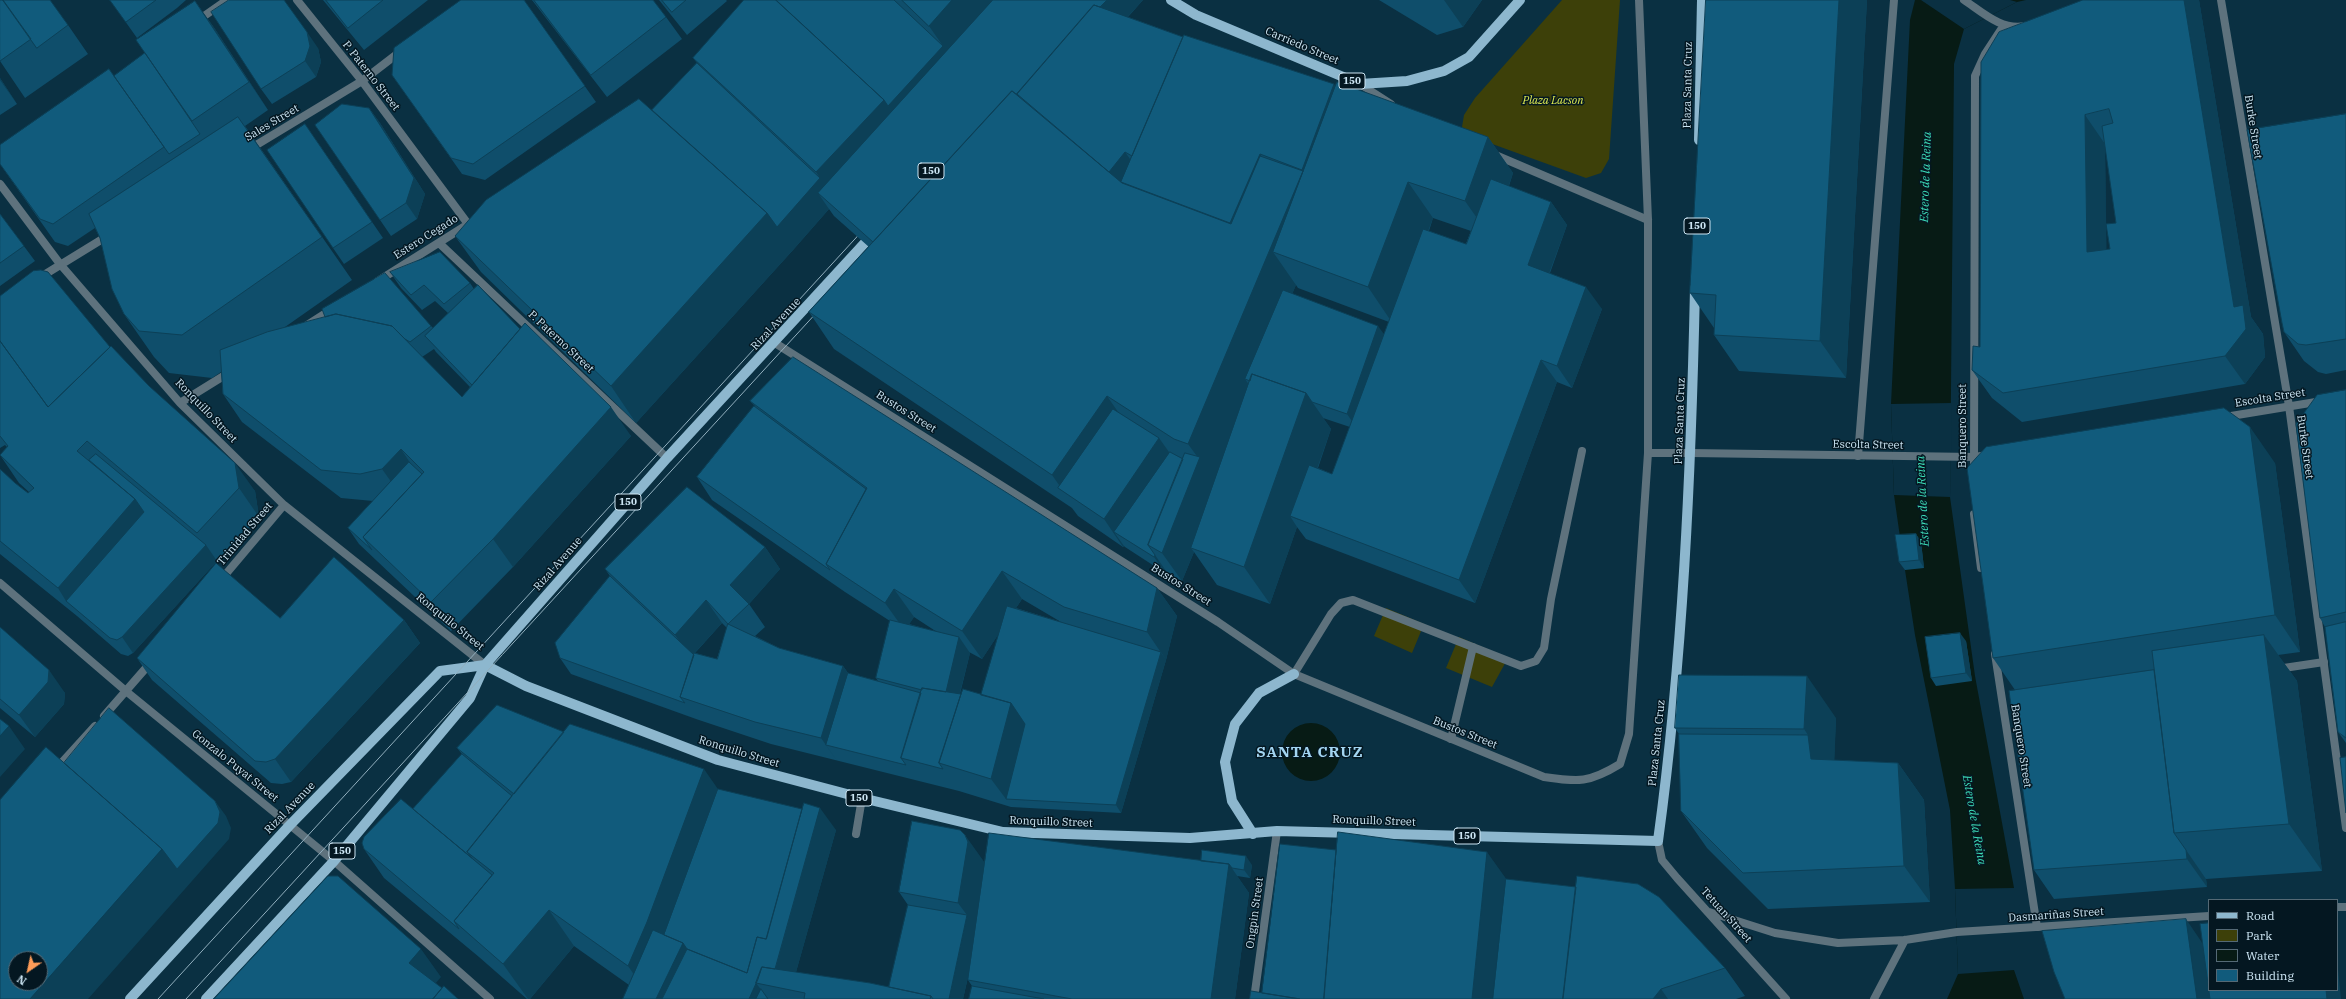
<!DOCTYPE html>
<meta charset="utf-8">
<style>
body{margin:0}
#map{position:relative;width:2346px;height:999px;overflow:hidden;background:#0a3042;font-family:"IBM Plex Serif",serif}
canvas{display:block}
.legend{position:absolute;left:2208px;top:899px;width:130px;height:92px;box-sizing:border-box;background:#041721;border:1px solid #546975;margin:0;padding:5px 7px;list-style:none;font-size:12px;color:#cce5f3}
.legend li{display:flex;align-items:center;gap:8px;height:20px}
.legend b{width:20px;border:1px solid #546975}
.north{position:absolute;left:8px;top:951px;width:40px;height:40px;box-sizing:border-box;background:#041721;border:1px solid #546975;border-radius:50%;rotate:214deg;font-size:11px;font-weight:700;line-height:16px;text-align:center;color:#cce5f3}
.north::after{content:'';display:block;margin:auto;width:14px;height:18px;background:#fe9c58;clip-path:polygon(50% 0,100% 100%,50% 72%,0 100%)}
</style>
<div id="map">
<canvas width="2346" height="999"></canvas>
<ul class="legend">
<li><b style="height:5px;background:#8db7ce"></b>Road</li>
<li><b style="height:11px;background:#3d4009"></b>Park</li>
<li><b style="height:11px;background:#071b15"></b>Water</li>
<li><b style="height:11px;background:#115b7c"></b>Building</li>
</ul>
<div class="north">N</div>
</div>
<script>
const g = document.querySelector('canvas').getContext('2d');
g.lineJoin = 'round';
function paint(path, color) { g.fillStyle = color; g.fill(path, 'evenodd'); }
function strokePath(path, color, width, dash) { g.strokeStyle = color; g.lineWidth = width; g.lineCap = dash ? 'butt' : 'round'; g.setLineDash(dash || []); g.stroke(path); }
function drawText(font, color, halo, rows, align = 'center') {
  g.font = font + ' "IBM Plex Serif",serif'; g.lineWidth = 3; g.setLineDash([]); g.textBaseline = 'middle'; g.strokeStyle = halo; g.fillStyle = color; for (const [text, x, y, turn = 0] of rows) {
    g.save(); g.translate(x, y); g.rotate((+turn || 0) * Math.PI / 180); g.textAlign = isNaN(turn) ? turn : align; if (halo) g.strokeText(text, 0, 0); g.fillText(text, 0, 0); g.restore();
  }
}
const green = new Path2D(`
 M1562,0H1620L1609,159L1601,173L1586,178L1473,137L1462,127L1464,115L1475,98Z
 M1386,608L1424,624L1412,653L1374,636Z
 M1459,637L1508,658L1492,687L1446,668Z`);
const water = new Path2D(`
 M1915,0H2026L2017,2L1964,29L1954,64L1950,497L1975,676L2014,888V970L2024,999H1947L1958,974L1955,889L1950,810L1915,635L1901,544L1894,495L1891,404L1910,20Z
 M1282 752a29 29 0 1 1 58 0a29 29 0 1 1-58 0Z`);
const pier = new Path2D(`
 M1921,0H2010L2017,2L1964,29Z
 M1952,403L1950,497L1894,495L1891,404Z
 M2014,888V970L1958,974L1955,889Z`);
const service = new Path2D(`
 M1360,84L1391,104
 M1493,154L1648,220
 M1858,456L1894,0
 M2277,669L2324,662
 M1294,674L1331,614L1341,603L1353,600L1521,666L1536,661L1544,648L1551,599L1582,451
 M1451,739L1473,647
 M856,834L862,798`);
const minor = new Path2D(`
 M297,0L362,81L468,224
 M1964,0C1982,12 2002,31 2025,26
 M2221,0L2289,406L2346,828
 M197,21L227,0
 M248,150L362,81L401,51
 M0,184L60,264L180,403L284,505L485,665
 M439,243L667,458
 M39,278L109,235
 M378,281L470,223
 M307,325L332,309
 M775,343L1218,622L1294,674L1544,777C1579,782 1589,783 1620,764L1629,734L1648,453V220L1639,0
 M180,403L230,372
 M1648,453H1691
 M1974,464L1975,76L1985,54L2004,25
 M1974,514L1981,568
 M220,581L284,505
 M0,583L127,692L334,861L490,999
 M1995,654L2037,927
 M104,716L152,661
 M56,769L95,726
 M1254,999L1277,831`);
const tertiary = new Path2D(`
 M2225,417L2322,401
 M1691,453L1974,457L1988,455
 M1658,841L1662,860L1677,878L1786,999
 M2337,907H2346
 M1709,912L1775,933L1838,943L1905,940L1957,932L2209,916
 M1874,999L1905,940`);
const primary = new Path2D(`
 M1171,0L1196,15L1360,84L1407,81L1444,71L1469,57L1520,0
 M1699,140L1702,0
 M485,665L526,686L718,760L862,798L1003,832L1190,838L1277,831L1658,841C1683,658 1691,473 1695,288
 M1253,834L1232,801L1225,762L1235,724L1259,693L1294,674
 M130,999L289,826L440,671L485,665
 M206,999L334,861L470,698L485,665L667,458L874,233`);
const tram = new Path2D(`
 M158,999L865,228
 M186,999L819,310`);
const wall = new Path2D(`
 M0,0L68,25L88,54L25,98L0,61Z
 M110,0H186L177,8L137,38Z
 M323,0H428L364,50Z
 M524,0L596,102L485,180L462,174L392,75Z
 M532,0H653L666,17L682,39L607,97Z
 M659,0H726L727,1L687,35Z
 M744,0H1143L1128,17L1183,37L1336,86L1488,137L1513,173L1509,186L1551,202L1567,225L1550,273L1602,309L1572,388L1557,382L1475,603L1306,539L1297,527L1270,604L1217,585L1194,552L1182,581L1168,574L1166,571L1165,573L1125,547L1124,546L1123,547L1078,516L1072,508L834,349L809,312L869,247L834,216L829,209L793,250L636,423L481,272L455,236L652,110L697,63L693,58ZM1433,218L1471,231L1466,244L1429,231ZM1296,285L1298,288L1389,322L1384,334L1292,294ZM1323,418L1350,427L1332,474L1318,468L1331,429ZM1221,463L1215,479V478Z
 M1379,0H1482L1463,27L1437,35Z
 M1706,0H1867L1846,378L1739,371L1714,335V328L1690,293Z
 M2083,0H2199L2251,317L2263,334L2265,357L2245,384L2022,422L1992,398L1972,370L1980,347ZM2105,145L2116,223L2110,249H2106Z
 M195,1L215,29L268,110L245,126L352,280L285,327L431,326L433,328L448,313L435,301L422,310L401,288L390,272L470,283L474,289L520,329L631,436L513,567L451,631L359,544L348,528L373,501L341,498L242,422L223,394L221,372L212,378L169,373L154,357L124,314L100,238L95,228L68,246L55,242L0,164L145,53ZM434,349L436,352L470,387L462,397L422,357Z
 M318,48L321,62L316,77L272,104L261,89Z
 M0,78L17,104L0,115Z
 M369,108L380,123L425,194L417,219L391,236L315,125Z
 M2346,114V370L2326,374L2318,372L2304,361L2284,332Z
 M316,140L383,238L344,264L333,248Z
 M0,214L35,261L0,286Z
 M0,296L110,347L149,386L255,491L259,517L217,561L133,653L128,656L121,654L77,616L0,554V469L15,483L28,493L29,492L19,483L0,455L7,447L5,445L0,448Z
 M2346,390V743L2338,732L2325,627L2320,618Z
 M750,401L1157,588L1177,616L1166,660L1121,813L1011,807L959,791L771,744L696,719L571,674L560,658L610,576L605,569L765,547L780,569L749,604L765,627L755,636L779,648L843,666L848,673L878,681L876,678L890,621L845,592L712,500L697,477L755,406ZM1022,599L1061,622L1016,608ZM914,617L937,632L909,624ZM722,623L727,628L717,659L695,653ZM999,633L981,695L960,694L970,653L969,652L982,659Z
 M2275,463L2300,652L2278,655L2297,681L2322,871L2206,879L2207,887L2054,899L2034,870L2015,690L1993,658Z
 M1916,534L1921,542L1924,568L1905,570L1899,562Z
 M280,618L404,620L420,643L291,782L282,784L271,783L152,680L137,658Z
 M0,627L65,693L64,704L35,737L0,708Z
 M1966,641L1972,681L1936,686L1931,678Z
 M1836,718L1834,760L1898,763L1924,800L1930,902L1768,909L1707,848L1681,811L1679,734L1675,728Z
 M564,732L718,789L836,830L796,972L889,987L908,905L899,892L985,863L1201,861L1252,865L1250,878L1237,876L1249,893L1235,999H969L972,986L968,980L969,973L963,999H623L629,985L574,946L530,999H527L479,957L384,878L364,849L413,809L462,754L457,748Z
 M1506,879L1725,968L1745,996L1736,999H1250L1262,993Z`);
const shadedWall = new Path2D(`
 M952,0H1019L904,129L888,106L943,46L929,26Z
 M1107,0H1143L1040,113L1020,96Z
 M1444,0H1482L1463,27Z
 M1839,0H1867L1846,378L1820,341Z
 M2184,0H2199L2251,317L2263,334L2265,357L2245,384L2225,356L2234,307Z
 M195,1L215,29L268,110L249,82Z
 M307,32L318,48L321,62L316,77L305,61Z
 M0,78L17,104L0,80Z
 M1334,84L1360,120L1273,252L1296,285L1255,382L1245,379L1252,389L1215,478L1220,486L1191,548L1194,552L1182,581L1162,553L1199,459L1188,444L1303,171L1302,170Z
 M884,100L904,129L818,193L829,209L793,250L636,423L611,386L767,213L820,178L816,172Z
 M369,108L380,123L425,194L417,219L406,203Z
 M2085,115L2105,144L2107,281L2087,252Z
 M1488,137L1513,173L1491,238L1465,201Z
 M1125,152L1145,180L1121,182L1129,200L1109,172Z
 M1260,154L1285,191L1255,259L1230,223Z
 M1408,182L1433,218L1393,324L1368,287Z
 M1551,202L1567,225L1544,287L1528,265Z
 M1586,287L1602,309L1572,388L1557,366Z
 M1378,326L1389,341L1358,430L1347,414Z
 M1541,360L1557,382L1475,603L1459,580Z
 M1306,393L1331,429L1299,520L1290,516L1297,527L1270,604L1244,567Z
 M1107,396L1132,432L1064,492L1052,475Z
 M611,407L631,436L513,567L493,539Z
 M2250,427L2275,463L2300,652L2275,615Z
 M1159,438L1179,466L1114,532L1124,546L1123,547L1104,519Z
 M401,449L420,478L402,497L382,469Z
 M235,463L255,491L259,517L239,488Z
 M135,499L155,528L66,601L58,588Z
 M1916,534L1921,542L1924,568L1919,560Z
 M206,545L217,561L133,653L122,637Z
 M765,547L780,569L749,604L730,585Z
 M1155,555L1166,571L1165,573L1154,557Z
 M1002,571L1022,599L982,659L962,631Z
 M1157,588L1177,616L1166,660L1147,632Z
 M894,589L914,617L905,631L885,603Z
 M706,600L722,623L691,657L675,635Z
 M404,620L420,643L291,782L275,759Z
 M1960,633L1966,641L1972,681L1966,673Z
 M2264,635L2297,681L2322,871L2289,824Z
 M959,637L970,653L955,712L944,696Z
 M1161,652L1166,660L1121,813L1116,805Z
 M843,666L859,689L826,745L837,761L821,738Z
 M49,670L65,693L64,704L35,737L19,715Z
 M1807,676L1836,718L1834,772L1811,759L1808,735L1804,729Z
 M1011,703L1031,732L1006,799L991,779Z
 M9,726L25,749L0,777V736Z
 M1898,763L1924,800L1930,902L1904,866Z
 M704,769L729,805L651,999L628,966Z
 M215,801L226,816L231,828L229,839L88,999H30L162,849Z
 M820,808L836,830L791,990L772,981Z
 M965,835L985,863L978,931L963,999H949L967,915L958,903Z
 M2186,850L2206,879L2207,887L2187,859Z
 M1487,852L1517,894L1506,999H1472Z
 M1246,856L1252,865L1250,878L1244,870Z
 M1229,864L1249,893L1235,999H1211Z
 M549,910L574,946L530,999H528L503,964Z
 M2186,919L2205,947L2213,999H2197Z
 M683,943L703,972L689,999H656Z
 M421,949L441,977L429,991L409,963Z
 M2337,959L2341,999H2327L2326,990H2337Z
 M756,983L768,999H749Z
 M1661,989L1668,999H1653Z`);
const building = new Path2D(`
 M0,0H3L31,39L0,61Z
 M3,0H50L68,25L37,48Z
 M110,0H156L126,22Z
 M229,0H284L307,32L310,46L305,61L261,89L211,12Z
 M326,0H383L348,28Z
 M461,0H524L585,86L473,164L451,158L392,75L394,48Z
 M534,0H653L666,17L591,75Z
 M662,0H686L672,12Z
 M744,0H776L884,100L816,172L693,58Z
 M776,0H894L943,46L888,106L884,100Z
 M902,0H952L929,26Z
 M993,0H1107L1100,7L1094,5L1017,94L1019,96L1012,91L873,242L818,193Z
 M1706,0H1839L1820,341L1714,335L1716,295L1690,293Z
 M2083,0H2184L2234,307L2243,305L2246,329L2225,356L2003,393L1972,370L1973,346L1980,347L1981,62L1999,32ZM2109,109L2113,123L2102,126L2116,223L2106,224L2110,249L2087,252L2085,115Z
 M195,1L249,82L192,121L136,40Z
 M1094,5L1183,37L1132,156L1125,152L1109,172L1017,94Z
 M1184,35L1334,84L1302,170L1260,154L1230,223L1121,182Z
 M145,53L200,134L169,154L114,76Z
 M697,63L820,178L777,227L767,213L652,110Z
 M109,69L164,147L53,224L40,219L0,164V145Z
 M1337,82L1488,137L1465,201L1408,182L1368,287L1273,252Z
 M1012,91L1122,183L1231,224L1260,156L1303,171L1188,444L1174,439L1107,396L1052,475L809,312Z
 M639,99L767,213L611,386L455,236L486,200Z
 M342,104L369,108L414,178L406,203L380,220L315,125Z
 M2346,114V339L2306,345L2298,344L2284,332L2282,323L2247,130Z
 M238,117L322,237L182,335L139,331L124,314L112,289L100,238L89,214Z
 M305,124L372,222L333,248L267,150Z
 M1491,179L1551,202L1528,265L1586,287L1557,366L1541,360L1459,580L1290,516L1309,465L1332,474L1423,229L1466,244Z
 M0,214L24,246L0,263Z
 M440,252L470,283L444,304L424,285L411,295L390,272Z
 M41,270L48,272L110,347L48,407L0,341V296L33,271Z
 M385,273L431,326L410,342L405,339L392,326L336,314L325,317L322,309Z
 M478,285L520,329L472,385L425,336Z
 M1283,290L1378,326L1347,414L1312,402L1306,393L1252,374L1250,381L1245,379Z
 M336,314L392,326L462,397L525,323L611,407L493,539L431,602L363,537L424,472L401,449L382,469L360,474L321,470L223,394L220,350L267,332Z
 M0,341L48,407L111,346L149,386L235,463L239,488L197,533L87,441L77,451L135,499L58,588L0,541V469L15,483L28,493L34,488L0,455L8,446L0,436Z
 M793,357L1157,588L1147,632L1064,607L1002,571L962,631L894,589L885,603L826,564L867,488L750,401Z
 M1252,374L1306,393L1244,567L1191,548Z
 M2346,390V612L2320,618L2296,424L2317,395Z
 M754,406L866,489L826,564L830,570L697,477Z
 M2224,408L2250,427L2275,615L1993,658L1967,468L1986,447Z
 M1113,409L1159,438L1104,519L1058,488Z
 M1170,452L1183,459L1148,545L1155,555L1154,557L1114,532Z
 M1185,453L1200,457L1162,553L1148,545Z
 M96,454L206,545L122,637L117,640L110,638L66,601L144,512L135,499L89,460Z
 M409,462L422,474L363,537L372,550L348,528Z
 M687,487L765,547L730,585L749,604L728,624L706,600L675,635L605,569Z
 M1916,534L1919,560L1899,562L1895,535Z
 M334,557L404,620L275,759L266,762L255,761L137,658L216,563L280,618Z
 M610,576L694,655L680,697L685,703L560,658L555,643Z
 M1007,606L1161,652L1116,805L1006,799L1025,724L1011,703L981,695Z
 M890,620L959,637L946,692L922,688V690L876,678Z
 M2346,622V738L2338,732L2325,627Z
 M728,624L779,648L843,666L821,738L755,722L680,697L694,653L717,659Z
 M0,627L49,670L48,682L19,715L0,699Z
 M1960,633L1966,673L1931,678L1925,637Z
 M2264,635L2289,824L2174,833L2152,651Z
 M2154,670L2174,833L2186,850L2187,859L2034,870L2009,691Z
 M848,673L921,693L901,758L906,765L826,745Z
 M1679,675L1807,676L1804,729L1675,728Z
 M922,688L961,694L939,763L943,769L901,758Z
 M963,689L1011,703L991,779L939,763Z
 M497,705L564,732L514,794L457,748Z
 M109,708L215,801L220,812L218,823L177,869L162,849L64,763Z
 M0,719L9,726L0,736Z
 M570,724L704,769L647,922L628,966L549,910L503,964L454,921L494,873L467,852Z
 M1679,734L1808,735L1811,759L1898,763L1904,866L1743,873L1681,811Z
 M46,747L162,849L30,999H0V800ZM16,959H40V983H16Z
 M462,754L512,796L467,852L472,858L413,809Z
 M2346,757V813L2340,758Z
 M718,789L802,809L766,939L757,937L747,973L687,949L683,943L664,935Z
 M401,799L492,875L454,921L459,929L364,849L362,843L364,837Z
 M804,803L820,808L775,969L762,967L758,979L749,999H662L687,949L747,973L757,937L766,939Z
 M912,821L960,830L965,835L968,842L958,903L899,892Z
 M1338,832L1487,852L1472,999H1324Z
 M989,833L1229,864L1211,999H1072L968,980Z
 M1280,844L1336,850L1324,999H1300L1262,993Z
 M1202,850L1246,856L1244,870L1232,868L1229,864L1201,861Z
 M328,876H338L421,949L409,963L442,988L433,999H214Z
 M1577,876L1638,884L1659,897L1725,968L1661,989L1653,999H1563Z
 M1506,879L1576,887L1563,999H1493Z
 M908,905L967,915L949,999H933L931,996L889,987Z
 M2186,919L2197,999H2065L2054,972L2042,931Z
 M2209,923V990H2326L2327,999H2210L2200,924Z
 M653,930L683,943L656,999H623Z
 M762,967L870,983L931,996L930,999H804L805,993L756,983Z
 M444,986L458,999H433Z
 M972,986L1044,999H969Z
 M761,989L768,999H756Z
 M1251,991L1300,999H1250Z`);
const shields = [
 [1352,81,26],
 [931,171,26],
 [1697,226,26],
 [628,502,26],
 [859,798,26],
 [1467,836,26],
 [342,851,26]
];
const shieldNames = [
 ["150",1352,81],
 ["150",931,171],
 ["150",1697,226],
 ["150",628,502],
 ["150",859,798],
 ["150",1467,836],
 ["150",342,851]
];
const streetNames = [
 ["Carriedo Street",1302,46,23],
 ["P. Paterno Street",371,76,52],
 ["Plaza Santa Cruz",1688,85,-89],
 ["Sales Street",272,123,-31],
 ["Burke Street",2253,127,81],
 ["Estero Cegado",426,237,-32],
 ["Rizal Avenue",776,324,-47],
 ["P. Paterno Street",561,342,43],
 ["Escolta Street",2270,398,-9],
 ["Ronquillo Street",206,411,46],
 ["Bustos Street",906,412,32],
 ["Plaza Santa Cruz",1680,421,-88],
 ["Banquero Street",1963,426,-90],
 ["Escolta Street",1868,445,1],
 ["Burke Street",2305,447,82],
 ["Trinidad Street",245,534,-50],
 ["Rizal Avenue",558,564,-49],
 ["Bustos Street",1181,585,32],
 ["Ronquillo Street",450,622,39],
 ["Bustos Street",1465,733,22],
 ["Plaza Santa Cruz",1657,743,-84],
 ["Banquero Street",2021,746,81],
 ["Ronquillo Street",739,752,17],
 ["Gonzalo Puyat Street",235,766,39],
 ["Rizal Avenue",290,808,-46],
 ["Ronquillo Street",1374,821,2],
 ["Ronquillo Street",1051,822,2],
 ["Ongpin Street",1255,913,-82],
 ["Tetuan Street",1726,915,48],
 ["Dasmariñas Street",2056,915,-4]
];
const parkNames = [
 ["Plaza Lacson",1553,101]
];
const waterNames = [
 ["Estero de la Reina",1926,177,-88],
 ["Estero de la Reina",1923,501,-93],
 ["Estero de la Reina",1974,820,80]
];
const districtNames = [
 ["SANTA CRUZ",1310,753]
];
paint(green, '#3d4009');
paint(water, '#071b15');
paint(pier, '#0a3042');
strokePath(service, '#5e727d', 8);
strokePath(minor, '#5e727d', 8);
strokePath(tertiary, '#5e727d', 8);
strokePath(primary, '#8db7ce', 10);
strokePath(tram, '#92afbe', 1);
paint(wall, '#0f4e6b');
paint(shadedWall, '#0c4057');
paint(building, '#115b7c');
strokePath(building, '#0c4057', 1);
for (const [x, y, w] of shields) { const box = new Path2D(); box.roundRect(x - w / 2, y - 8, w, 16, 3); g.fillStyle = '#041721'; g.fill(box); strokePath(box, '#cce5f3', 1); }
drawText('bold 10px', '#cce5f3', null, shieldNames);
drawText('11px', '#cce5f3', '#041721', streetNames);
drawText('italic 11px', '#e2ee52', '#041721', parkNames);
drawText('italic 12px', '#3ddcb8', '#041721', waterNames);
g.letterSpacing = '1px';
drawText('bold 15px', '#a3d5f1', '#041721', districtNames);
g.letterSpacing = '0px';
</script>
